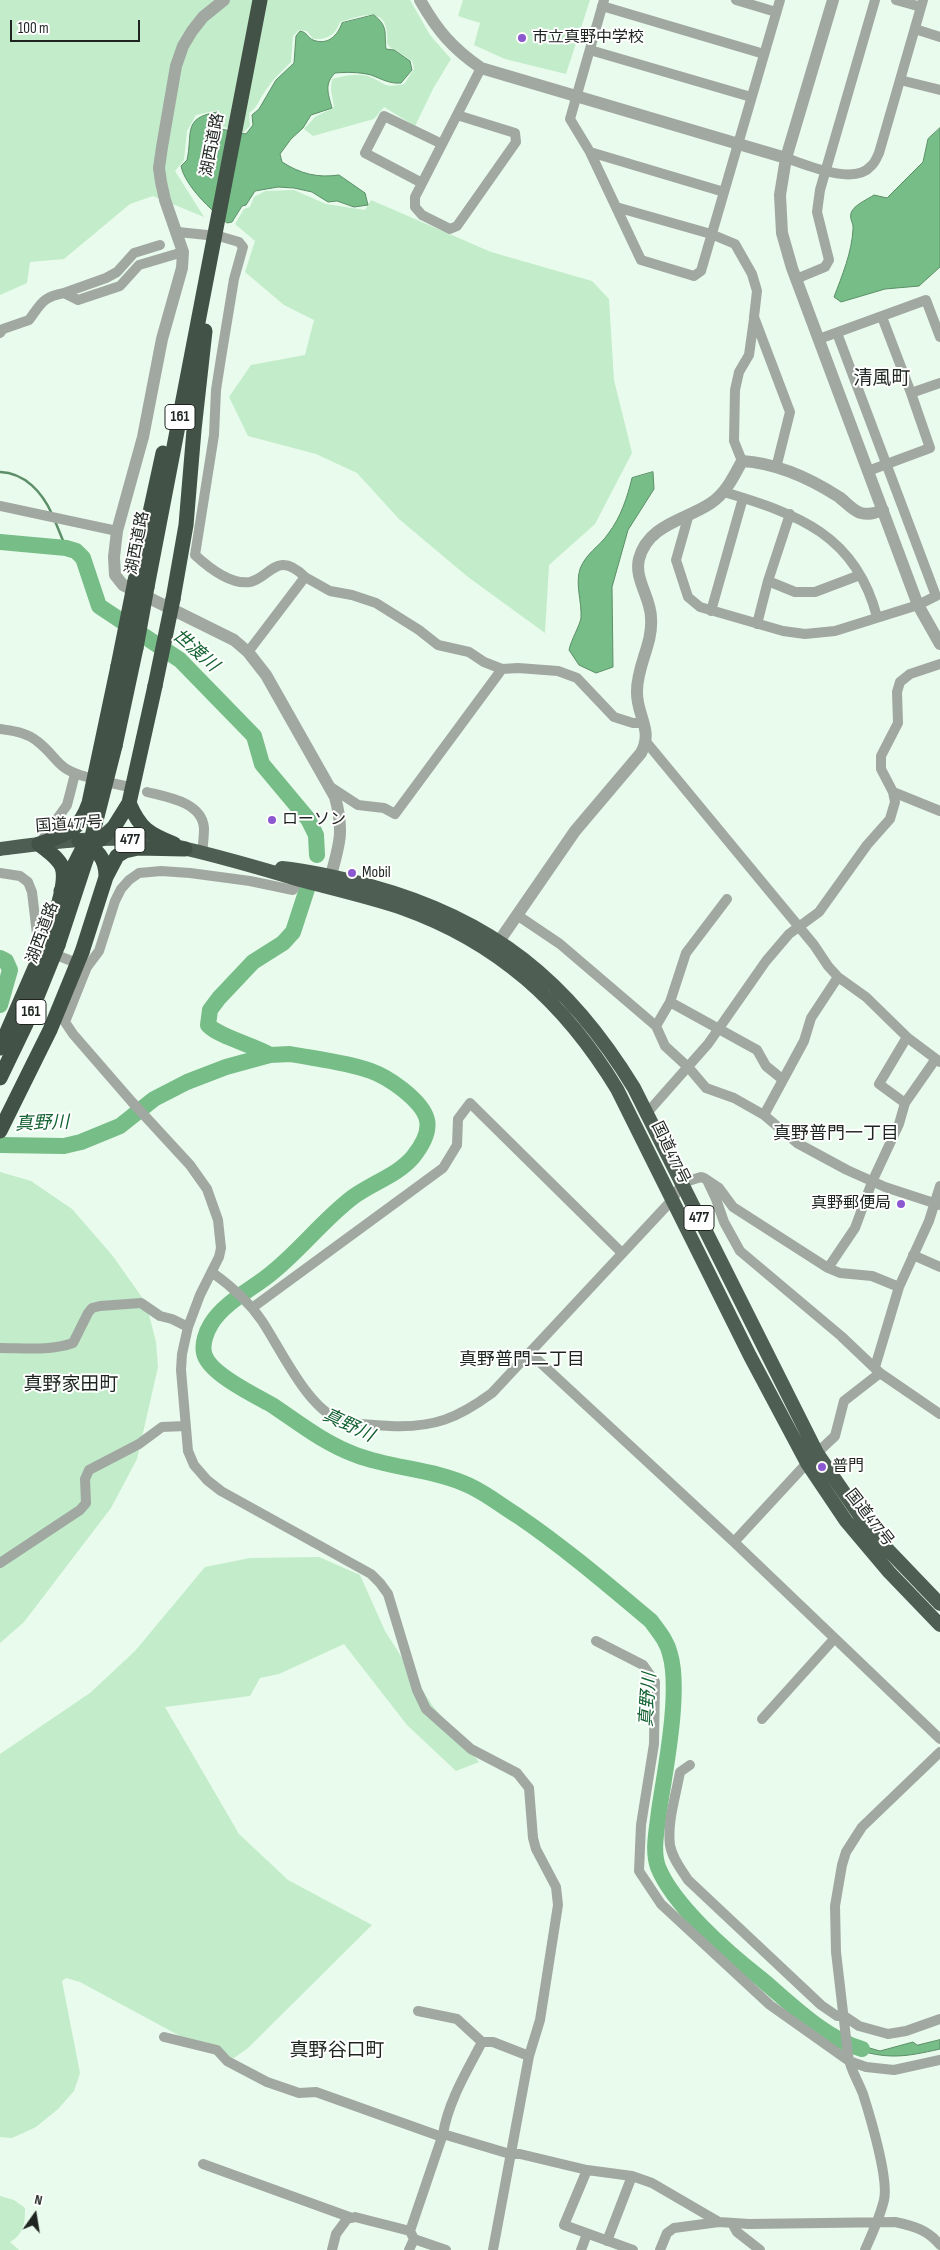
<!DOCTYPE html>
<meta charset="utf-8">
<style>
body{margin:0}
#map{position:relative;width:940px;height:2250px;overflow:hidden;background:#e9fbec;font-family:"Sofia Sans Condensed",sans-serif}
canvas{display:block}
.north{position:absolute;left:10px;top:2190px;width:50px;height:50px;-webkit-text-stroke:4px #fff;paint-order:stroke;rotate:13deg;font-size:14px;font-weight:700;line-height:20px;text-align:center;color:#1e2520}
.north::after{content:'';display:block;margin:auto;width:18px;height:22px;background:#1e2520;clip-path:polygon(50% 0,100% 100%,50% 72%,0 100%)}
.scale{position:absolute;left:10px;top:20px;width:130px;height:22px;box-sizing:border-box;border:2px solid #1e2520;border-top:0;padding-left:6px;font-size:15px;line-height:18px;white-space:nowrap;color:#1e2520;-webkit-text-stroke:4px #fff;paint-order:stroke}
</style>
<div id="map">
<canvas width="940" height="2250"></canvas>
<div class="north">N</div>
<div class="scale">100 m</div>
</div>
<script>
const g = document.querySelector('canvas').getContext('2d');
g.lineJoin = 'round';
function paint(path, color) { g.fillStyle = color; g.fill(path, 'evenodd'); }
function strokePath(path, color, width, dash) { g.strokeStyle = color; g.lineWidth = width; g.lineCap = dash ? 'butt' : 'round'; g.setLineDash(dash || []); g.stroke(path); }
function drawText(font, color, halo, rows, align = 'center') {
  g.font = font + ' "Sofia Sans Condensed","Noto Sans JP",sans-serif'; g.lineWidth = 4; g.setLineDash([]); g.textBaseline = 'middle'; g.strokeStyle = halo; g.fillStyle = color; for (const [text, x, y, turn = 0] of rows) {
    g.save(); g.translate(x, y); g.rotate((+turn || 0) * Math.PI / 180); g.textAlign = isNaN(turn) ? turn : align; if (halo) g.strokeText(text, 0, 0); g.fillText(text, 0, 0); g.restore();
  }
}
const green = new Path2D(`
 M0,0H410L430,35L451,59L434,87L415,126L384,107L374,119L313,136L304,129L315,117L334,107L331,90L332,79C344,76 356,73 367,76C386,82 381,89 404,84L414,69L412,61L391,48L387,44C390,6 367,13 340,22C335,35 328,40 313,39L307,31L299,30L293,36L291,62C282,71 273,79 266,90C259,99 258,107 249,113L250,126L244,132L224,127L219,122V110L196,115L187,131L184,160L175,171L204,217L153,196L130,204L64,259L30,262L27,283L0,295Z
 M463,0H590L566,74L505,59L474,45L480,23L458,16Z
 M294,190L326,204L365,210L371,200L491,252L592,281L609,299L614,380L632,453L595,524L549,565L545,633L468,577L399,519L357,473L316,454L248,436L229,397L251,365L305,355L314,320L284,305L245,272L255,241L235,224L244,209L250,207L254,197L265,191Z
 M0,1172L31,1181L72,1209L112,1255L146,1303L156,1342L158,1367L137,1459L111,1508L24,1622L0,1643Z
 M319,1557L360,1575L385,1631L432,1705L479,1762L456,1771L407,1725L344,1644L279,1674L260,1678L250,1696L165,1707L239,1834L288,1880L372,1925L248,2048L234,2058L217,2056L80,1982L66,1978L62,1981L80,2073L74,2091L58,2109L36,2127L12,2138L0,2137V1754L90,1693L135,1651L205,1567L250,1558Z
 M0,2196L14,2200L25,2208C25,2223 24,2234 10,2242L19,2250H0Z`);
const water = new Path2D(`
 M374,15C389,27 384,33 386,49L394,50L410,61L412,70L401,83C389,84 382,79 371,75C359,72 347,72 335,73C324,84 328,93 332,108L311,115L303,128L291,139L280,154L282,162C301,174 317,178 339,175L365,193L368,205L354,207L337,201L328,202L312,192L294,188L278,187L255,191L246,205L242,206L232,222L227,223C211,210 185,186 181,166L187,160C193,133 182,118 217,112L216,121L221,129L246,134L253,125L252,115L259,109L276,80L294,63L296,36L300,31C307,32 308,38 313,40C328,46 338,35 342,23Z
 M940,128V267L919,286L885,289L841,302L834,297C842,276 852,252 853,229C854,223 848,218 852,211C856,204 868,199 874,195L887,198L923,162L928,139Z
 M653,472L654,489L628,530L612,587L613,667L596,673L579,665L569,650C571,640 580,625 581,618C582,602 575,584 580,569C586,553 599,547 608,534C621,517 627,498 632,478Z
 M940,2040V2049C905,2057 887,2060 852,2048V2043L880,2051L913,2042L917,2045Z`);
const stream = new Path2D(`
 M0,472C25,473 42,492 52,514
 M55,521L66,548`);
const river = new Path2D(`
 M0,542L66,548L76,551L83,558L99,606L180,660L254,736L262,764L308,819L316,835L317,855
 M0,958L6,961L10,970L0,1005
 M270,1055C252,1044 221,1038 208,1025L210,1010L219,998L253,962L283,943L293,932L308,886
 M0,1145L64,1146L81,1142L120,1126L154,1099L187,1082L226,1067L270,1055L290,1054C317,1059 346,1062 371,1071C382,1075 393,1082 402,1089C430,1111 437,1127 413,1157C398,1175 372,1183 353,1197C324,1219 302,1248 274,1271C255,1288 225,1301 211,1324C206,1332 202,1344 204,1353C208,1373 254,1395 272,1405C299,1423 325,1444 356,1455C393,1469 435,1469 470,1486C487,1494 502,1506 518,1516C565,1548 608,1585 651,1621C659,1632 667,1641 670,1654C681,1691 665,1771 659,1811C657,1830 652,1850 658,1867C673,1905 728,1953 760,1978C789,2002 825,2039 862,2049`);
const minor = new Path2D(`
 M604,0L570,119L590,152L641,260L694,276L701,271L780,0
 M736,0L776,12
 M896,0L921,7
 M602,6L764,54
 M915,29L940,37
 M590,50L751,97
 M900,80L940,90
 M457,115L515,133L516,142L457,226L450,229L422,215L415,207V197L481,68
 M590,152L724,192
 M786,158C807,165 854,186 871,166C875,163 877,157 879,153L923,0
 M422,183L365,153L384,116L442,144
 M616,207L711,234L735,244L752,274L757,291L754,317L790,412L776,468
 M178,232L207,235
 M222,237L239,242L243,247L234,279L221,358L216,390L214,435L195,555C208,567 231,585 250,582C270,578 277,549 305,577
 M796,279L825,267L829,260L817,212L820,190L875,0
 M64,293L106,278L117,272L134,253L160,245
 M882,317L911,393
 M0,333L3,329L29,320C41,304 42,297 64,293L78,300L120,286L139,265L183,252
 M819,339L926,300L940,337
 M742,461L734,441L735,390L739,372L749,355L754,319
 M868,471L930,448L911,393L940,383
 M724,492C798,514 856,535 877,617
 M0,506L117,531
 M689,514L676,560L688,597L700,607L783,631L805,634L835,631L918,605L936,596L837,333
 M768,581L795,592H815L860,575
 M711,611L743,498
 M757,624L768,581L790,514
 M248,652L305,577L330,591L352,595L376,603L419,630L438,645L469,652L484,662L502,669L518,668L558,671L577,678L614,717L633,723H643
 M0,729C13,731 26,732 37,741C59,758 55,769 87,777
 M647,743L814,945L828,966L838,977L866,997L908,1038L940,1062
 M102,781L125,786
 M329,786L358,805L384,808L395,814L502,669
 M147,792C167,797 202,802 204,828C204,836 203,845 202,853
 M893,792L940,811
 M40,843L67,805L75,774
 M0,873L20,876L28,882L32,892L38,943L46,951L82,965
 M301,875L293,890L250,881L190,873L161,871L139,873L129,880L121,889L115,901L99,951L87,967L65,1022L73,1034L132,1102L190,1165L207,1189L218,1220L221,1248L219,1257L200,1295L188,1327L182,1354L181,1370L188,1451L194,1465L207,1480L221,1491L371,1574L380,1583L388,1594L417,1690L426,1709L471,1749L517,1773L529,1788L533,1838L536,1849L556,1887L558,1905L540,2020L529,2056L493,2250
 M517,915L560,944L656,1026L665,1046L689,1068L706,1088L734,1098L764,1115L797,1143L847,1170L885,1187L940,1205
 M670,1002L757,1050L766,1066L782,1079
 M656,1026L670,1002L686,953L727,899
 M905,1103L879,1084L907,1037
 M647,1113L708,1044L766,961L789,934L819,912L867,845L890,819L895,802L893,792L881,769V756L898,723L897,692L900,682L910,674L940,664
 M764,1115L804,1041L811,1018L838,977
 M708,1182L716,1199L724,1222L740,1251L841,1336L880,1373L940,1414
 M913,1255L940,1267
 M828,1268L840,1273L872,1276L899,1287
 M213,1273C231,1286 249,1302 262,1321C280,1348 307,1407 338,1419C353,1425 374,1425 390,1426C434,1428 458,1418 492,1393L673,1199L682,1183L701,1177L704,1178L719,1188L733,1207L828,1268L855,1228L872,1182L899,1124L905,1103L935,1060
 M252,1308L443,1168L457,1145L458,1119L470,1103L622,1253
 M0,1348C24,1348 51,1351 73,1343L88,1313L92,1308L100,1306L141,1303L160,1316L172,1319L188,1327
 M530,1353L734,1542L940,1739
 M875,1367L899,1287L929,1221L940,1186
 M817,1453L835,1436L844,1401L880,1373
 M734,1542L807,1463
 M0,1563L80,1510L86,1503L85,1479L89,1470L139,1444L162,1427L185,1426
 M596,1641L643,1665L655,1682L654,1744L641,1825L639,1871L661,1904L770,2005L849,2061L866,2067L894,2070L940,2060
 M762,1719L834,1639
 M690,1765L680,1772C676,1795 667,1822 670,1845C672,1858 681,1869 688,1880L821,2005L837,2016H844L859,2026L888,2034L906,2031L940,2019
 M418,2011L457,2019L482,2042
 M164,2037L217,2050L227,2061L267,2082L299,2093L316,2092L442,2137
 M443,2134L510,2154H520L587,2170L632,2176L652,2183L719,2222
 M203,2164L352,2218
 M587,2170L564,2225L633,2250
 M732,2223L737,2232L760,2250
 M607,2241L632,2176
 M332,2250L336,2234L347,2219L355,2217L410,2231
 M409,2250L414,2239
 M446,2250L414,2239L410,2231L443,2134C448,2102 467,2071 482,2042H493L529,2056
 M581,2250L587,2234
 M660,2250L667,2233L674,2228L719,2222L749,2224L895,2222C914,2226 928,2230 940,2245
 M865,2250C872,2234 880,2217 884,2200C889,2179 870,2116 863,2094C858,2081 850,2069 848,2055L836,1952L835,1906L842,1865L846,1852L862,1827L940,1752`);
const tertiary = new Path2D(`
 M224,0L203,17L192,31L183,46L176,66L162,147L159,168L161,182L165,200L183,252L182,268L162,339L143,437L117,531L114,557L115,575L123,585L234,640L248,652L266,675L335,797C344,830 340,843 331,875
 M420,0C437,30 452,48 481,68L786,158
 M833,0L786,158L780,195L782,233L792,268L918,605L940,644
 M493,950L575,831L641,753C654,730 636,715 637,691C637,665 653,644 651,618C651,598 634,579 639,559C648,524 686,520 711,503C726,493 734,476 742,461C776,463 811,479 839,497C846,502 853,511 861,513C869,515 875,513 883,510`);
const trunk = new Path2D(`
 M0,849C47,843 95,836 143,840C158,841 173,846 187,849C226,858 263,869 300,880C334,889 369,897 402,908C498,942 565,1003 617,1089L750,1356L807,1463L846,1521L889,1572L940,1625
 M282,868C312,871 341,878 371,886C492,919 569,981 634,1088L817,1453L871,1532L940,1604`);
const motorway = new Path2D(`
 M135,581L163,453
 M147,587L260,0
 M173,599L186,525L194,430L205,331
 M115,746L136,648
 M129,803C140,829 149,834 174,844
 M79,841C97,848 106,858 106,877
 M39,844C67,834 79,832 89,803L118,666
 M39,844C46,850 58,857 62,867C68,884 52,923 47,940
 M61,891L82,850L87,845L101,839L114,827L129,803L155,686
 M58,945L86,860
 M82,952L106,877L117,856L125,851L138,848L185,849`);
const motorwayBridge = new Path2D(`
 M136,648L147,587
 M118,666L135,581
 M155,686L173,599
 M86,860L115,746
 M0,1048L47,940
 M0,1078L26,1024L58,945
 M0,1131L50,1030L82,952`);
const markers = [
 [522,38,5,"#8c58d0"],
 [272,820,5,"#8c58d0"],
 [352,873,5,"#8c58d0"],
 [901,1204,5,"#8c58d0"],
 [822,1467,5,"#8c58d0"]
];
const shields = [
 [180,417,30],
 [130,840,30],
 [31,1012,30],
 [699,1218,30]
];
const shieldNames = [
 ["161",180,417],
 ["477",130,840],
 ["161",31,1012],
 ["477",699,1218]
];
const poiNames = [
 ["市立真野中学校",532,38],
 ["ローソン",282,820],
 ["Mobil",362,873],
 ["真野郵便局",891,1204,"right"],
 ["普門",832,1467]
];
const streetNames = [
 ["湖西道路",213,145,-79],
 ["湖西道路",138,543,-79],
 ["国道477号",69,825,-4],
 ["湖西道路",43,933,-70],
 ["国道477号",670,1153,64],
 ["国道477号",869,1518,52]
];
const waterNames = [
 ["世渡川",195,651,41],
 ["真野川",42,1124,-2],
 ["真野川",348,1426,25],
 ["真野川",649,1700,-86]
];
const neighbourhoodNames = [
 ["真野普門一丁目",836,1134],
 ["真野普門二丁目",522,1360]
];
const quarterNames = [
 ["清風町",882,379],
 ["真野家田町",71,1385],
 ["真野谷口町",337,2051]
];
paint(green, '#c2ecca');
paint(water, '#76bd87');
strokePath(water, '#5c8f68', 1);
strokePath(stream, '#5c8f68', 2.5);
strokePath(river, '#76bd87', 16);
strokePath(minor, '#a1a8a2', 10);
strokePath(tertiary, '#a1a8a2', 12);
strokePath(trunk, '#4f5e52', 14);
strokePath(motorway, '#435246', 15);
strokePath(motorwayBridge, '#435246', 15);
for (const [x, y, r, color] of markers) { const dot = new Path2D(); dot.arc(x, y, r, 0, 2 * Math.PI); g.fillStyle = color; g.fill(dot); strokePath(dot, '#fff', 2); }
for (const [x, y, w] of shields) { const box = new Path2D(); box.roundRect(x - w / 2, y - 12.5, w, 25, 4); g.fillStyle = '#fff'; g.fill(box); strokePath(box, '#1e2520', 1); }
drawText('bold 15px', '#1e2520', null, shieldNames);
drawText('16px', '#1e2520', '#fff', poiNames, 'left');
drawText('16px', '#1e2520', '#fff', streetNames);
drawText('italic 18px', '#136231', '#fff', waterNames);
drawText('18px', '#1e2520', '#fff', neighbourhoodNames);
drawText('19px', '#1e2520', '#fff', quarterNames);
</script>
